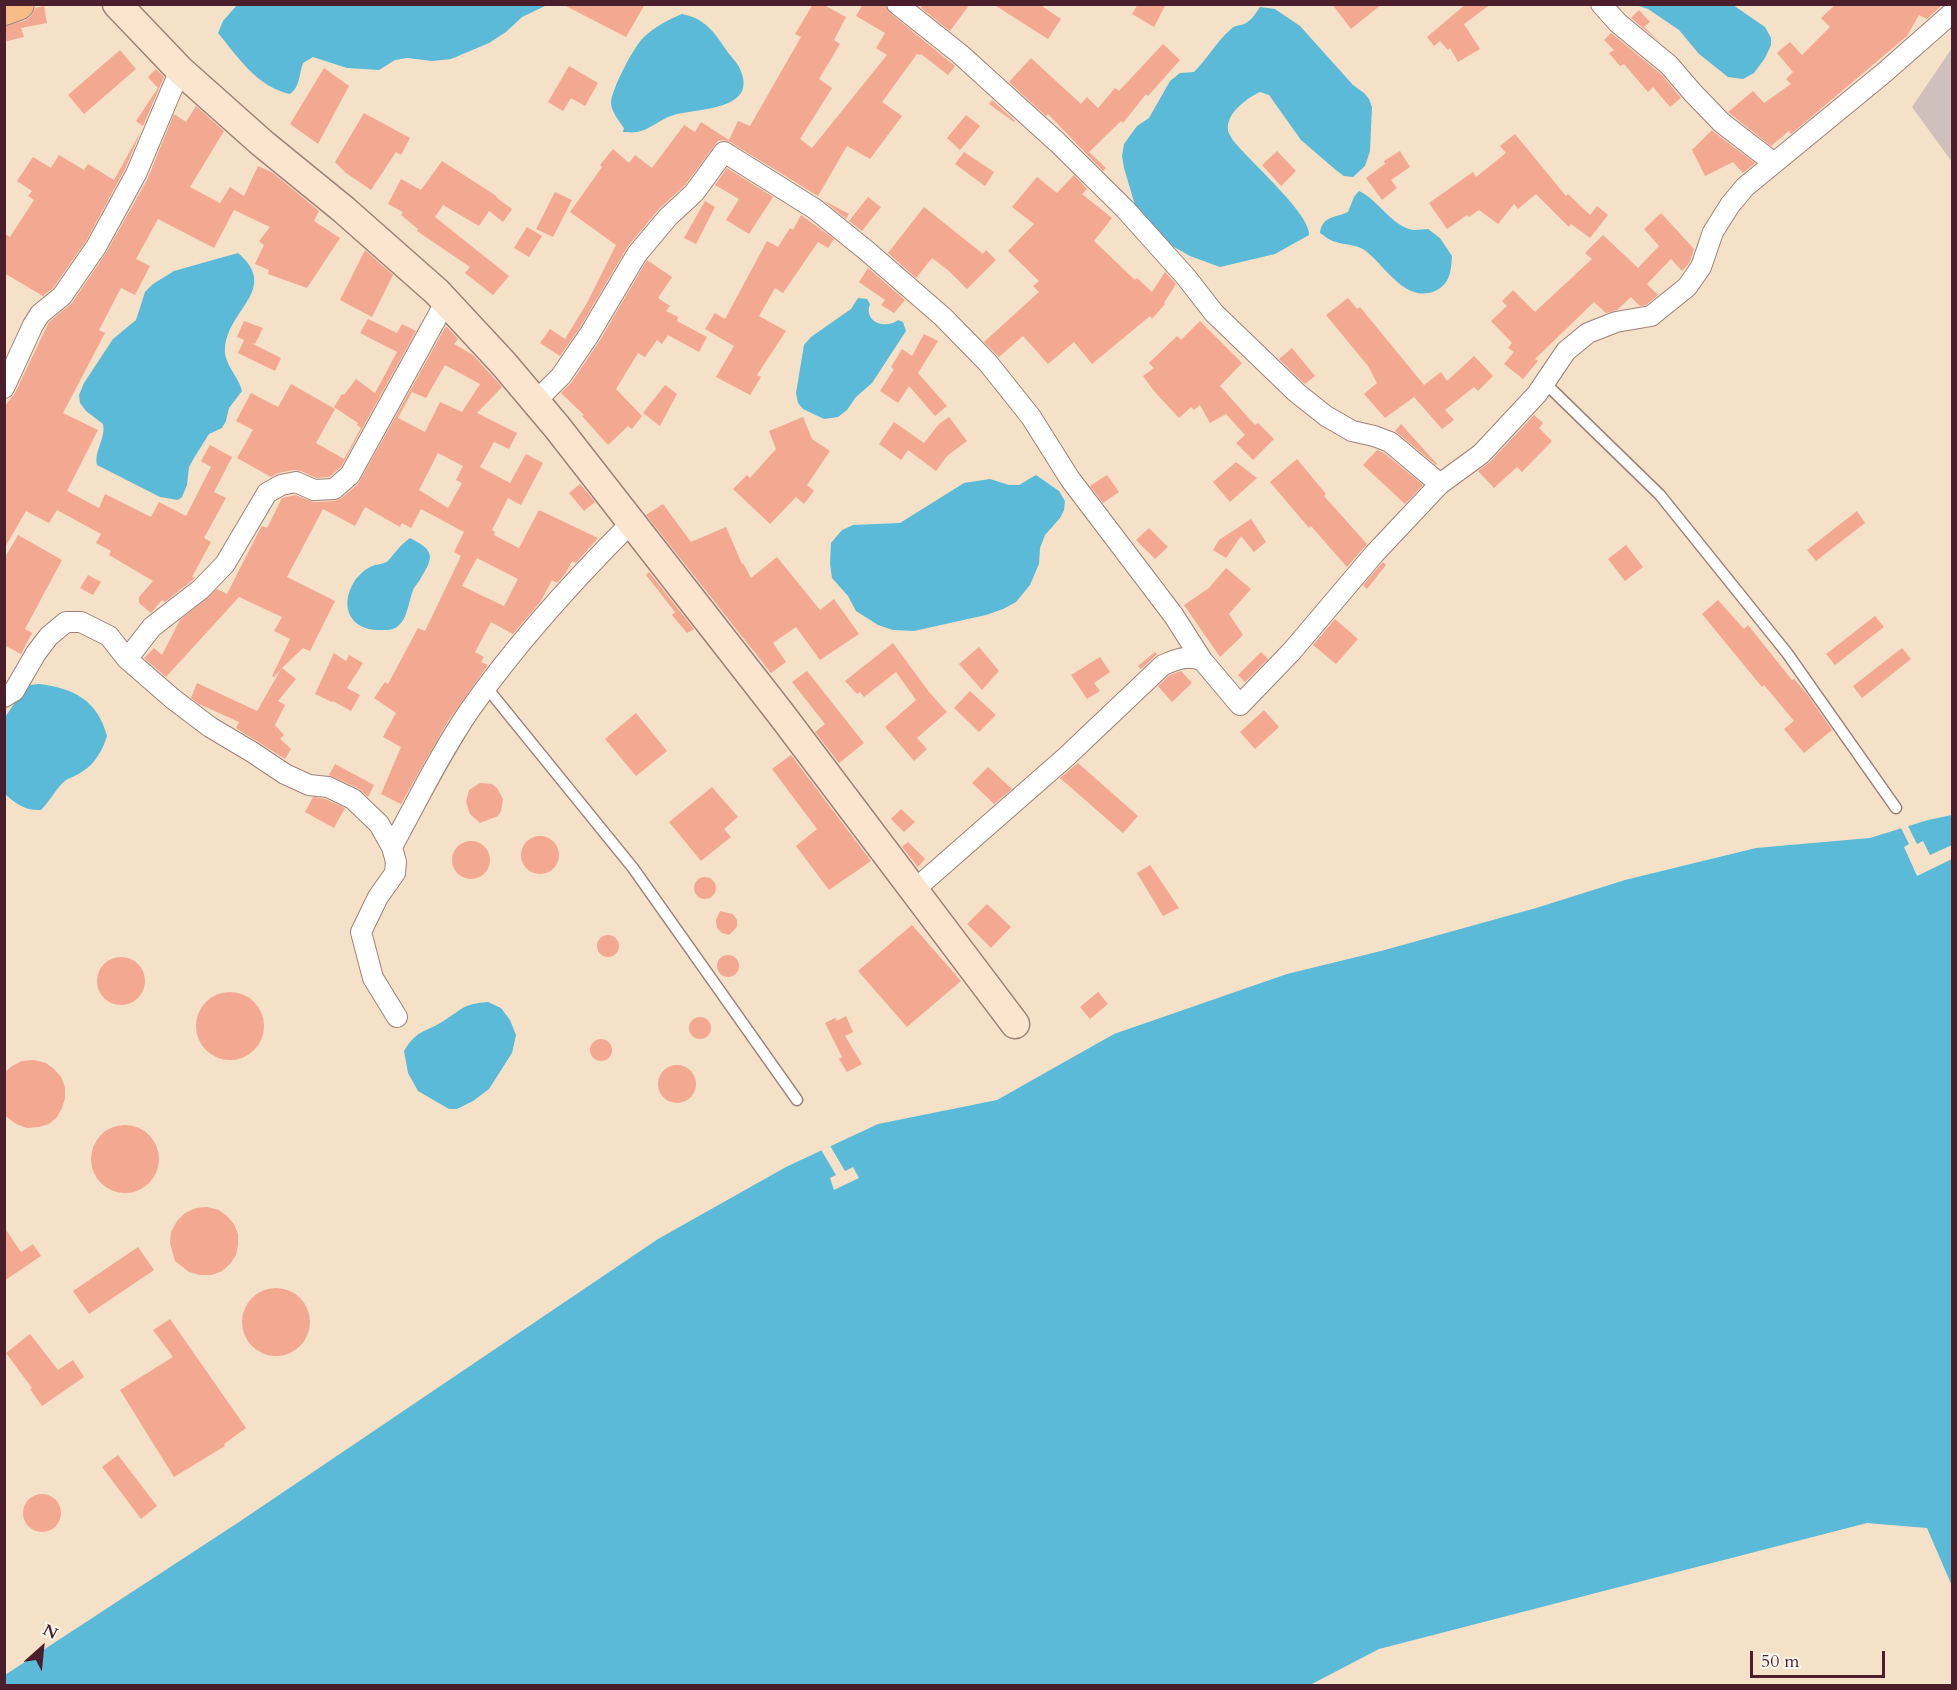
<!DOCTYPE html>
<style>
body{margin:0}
#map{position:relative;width:1957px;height:1690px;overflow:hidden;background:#f4e1c7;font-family:Cardo,serif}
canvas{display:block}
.frame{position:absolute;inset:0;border:6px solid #4a1f2b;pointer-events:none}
.north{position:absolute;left:12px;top:1618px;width:60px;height:60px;-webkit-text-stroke:4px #fbf7ec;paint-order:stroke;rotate:27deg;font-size:16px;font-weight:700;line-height:24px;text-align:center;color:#4a1f2b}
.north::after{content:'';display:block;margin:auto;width:21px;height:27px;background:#4a1f2b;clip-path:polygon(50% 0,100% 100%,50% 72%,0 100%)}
.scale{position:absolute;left:1750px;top:1651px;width:135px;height:27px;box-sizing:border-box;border:3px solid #4a1f2b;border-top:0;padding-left:8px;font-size:18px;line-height:21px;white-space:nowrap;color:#4a1f2b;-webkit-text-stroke:4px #fbf7ec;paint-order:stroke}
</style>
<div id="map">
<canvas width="1957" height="1690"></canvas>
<div class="frame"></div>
<div class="north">N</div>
<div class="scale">50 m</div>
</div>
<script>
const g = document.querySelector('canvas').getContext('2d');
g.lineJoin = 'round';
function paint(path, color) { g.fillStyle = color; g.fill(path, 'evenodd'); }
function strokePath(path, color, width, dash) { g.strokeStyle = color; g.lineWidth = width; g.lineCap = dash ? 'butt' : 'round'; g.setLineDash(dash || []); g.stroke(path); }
const industrial = new Path2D(`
 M1952,48V162L1912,107Z`);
const water = new Path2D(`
 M237,5V4L547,5L522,17L506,32L489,43L451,59L432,61L407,58L395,60L379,70L347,68L313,57L303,63C299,74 300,87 290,94C257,87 238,57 218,33L223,21Z
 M1636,5H1733L1765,27L1771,38V45L1765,58L1754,73L1743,79L1728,77L1699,54L1679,30L1648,9Z
 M1260,7L1275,9L1300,26L1353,85L1364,93L1369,99L1372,107L1370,151L1365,166L1353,177L1344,176L1337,171L1301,140L1269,95L1260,92C1247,98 1226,113 1228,130C1228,133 1231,136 1232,139C1246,158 1312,215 1309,235L1275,254L1220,267L1190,256L1167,243L1137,212L1124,168L1122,156L1124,144L1137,126L1149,118L1170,81L1180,73L1194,72C1208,58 1216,42 1231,29C1235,25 1239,26 1244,24C1251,21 1256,13 1260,7Z
 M682,14C706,19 713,31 727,51C731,57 737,62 740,69C759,111 697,108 674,115C661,118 650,130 637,132C632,133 627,132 623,132L624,128C619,121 611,111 611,103C611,90 635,44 645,36C656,26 668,20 682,14Z
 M1359,191C1378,200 1389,222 1409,229C1415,231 1422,229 1428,229L1440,238L1452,256C1451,272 1450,284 1435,291C1404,304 1384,263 1363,249C1354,244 1345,245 1336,242C1330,241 1325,236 1320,233C1322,216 1335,218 1348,212L1354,197Z
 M238,253C280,289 228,309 225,348C223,363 239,377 242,391L229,408L226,421L222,428L209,434L194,458L189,467L187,485L182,497L178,500L160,497L97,465C94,450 106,439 103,424L86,411L80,403L79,395L84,383L113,339L136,320L145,292L153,284L174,271Z
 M858,298L867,299L870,304C863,322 886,330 898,320L903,322L906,331L872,383L856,397L847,410L838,417L824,419L803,409L798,403L796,393L804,345L811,337L851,309Z
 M1036,475L1059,491L1065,501L1064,510L1060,518L1045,535L1040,548L1039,564L1030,585L1016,602L1003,609L986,615L914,631L893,630L878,625L856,611L848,596L832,578L830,564L831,543L842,530L853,525L900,523L964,483L990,479L1009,485H1019Z
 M410,538C431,549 436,554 422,576C420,580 417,584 414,588C409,598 408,618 399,625C394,630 389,630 382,630C352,632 338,608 354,582C359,574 366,568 375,565C380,564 384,564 388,561C395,553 400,545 410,538Z
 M39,684C74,688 98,701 107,736C103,749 95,764 83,771C78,775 71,777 66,780C56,788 50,801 41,810C26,811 16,804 5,794L4,719L17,699L30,685Z
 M1952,815V1586L1927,1528L1867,1523L1379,1649L1310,1685L5,1686V1675L239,1522L658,1239L786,1167L878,1124L997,1100L1114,1034L1287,974L1381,951L1536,908L1625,880L1756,848L1870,838L1928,820Z
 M488,1002L501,1008L510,1020L516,1035L512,1053L489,1089L473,1101L457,1109H449L418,1091L408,1073L404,1051C418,1028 426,1033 445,1020C464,1008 463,1004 488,1002Z`);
const pier = new Path2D(`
 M1907,824L1917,844L1923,841L1930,855L1952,845V859L1917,876L1904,847L1909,844L1900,826Z
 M829,1144L845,1171L853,1167L859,1178L834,1190L830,1178L836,1175L820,1148Z`);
const building = new Path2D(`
 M562,4H645L626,37Z
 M813,4H822L846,17L834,40L840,44L819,79L832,88L800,139L812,148L887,55L876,48L885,33L856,16L863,4H885L890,13L955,66L948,75L921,54L920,55L917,54L882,102L902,116L870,159L847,146L818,196L730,142L724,140L718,141L685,185L659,209L628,246L579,329L560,356L540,343L550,329L565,339L587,303L616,245L570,212L602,167L600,165L613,149L629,163L635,155L652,168L684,125L695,132L701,122L729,140L738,121L750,126L801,37L795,34Z
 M923,4H970L950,31L921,8Z
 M993,4H1039L1061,19L1048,39Z
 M1138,4H1166L1154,27L1132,14Z
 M1332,4H1382L1351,29Z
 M1466,4H1491L1464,24L1480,49L1458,62L1450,48L1448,50L1440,41L1434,46L1427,37Z
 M1836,4H1943L1927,19L1919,15L1907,36L1791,134L1789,131L1771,146L1728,112L1753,91L1764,103L1791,84L1786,79L1793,72L1777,53L1790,42L1802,55L1830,27L1821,18Z
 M44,6L47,23L21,28L24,37L4,42V26L24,21L31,16L35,8Z
 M1639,10L1650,22L1644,27L1661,43L1631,18Z
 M1611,33L1661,74L1681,98L1670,107L1653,87L1648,92L1624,64L1620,66L1609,53L1614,50L1604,40Z
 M1163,44L1180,60L1148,96L1146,94L1123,123L1121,121L1089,152L1106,168L1103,171L1048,114L1046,116L1009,82L1031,58L1081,104L1087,97L1098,108L1115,88L1119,91Z
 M120,50L136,69L84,114L68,95Z
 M569,66L598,83L585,106L571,98L563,111L548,102Z
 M324,68L349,86L318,144L290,124Z
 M156,69L164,77L143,126L136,121L158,88L148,77Z
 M992,100L1015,121L1014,122L989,104Z
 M196,106L224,131L190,187L220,203L230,187L244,196L258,166L273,173L319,211L314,221L340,238L307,288L268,274L269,270L255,264L264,245L259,241L270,227L234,210L214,248L158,219L136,259L150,266L135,295L121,288L99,330L105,333L63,413L98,430L67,491L99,508L105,494L151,517L159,502L186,516L211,467L201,461L210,445L232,457L214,492L226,498L204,538L211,542L192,577L195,578L165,602L162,600L151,613L139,603V597L153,581L109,555L111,551L96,543L101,534L57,510L49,523L26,511L4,549V407L15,393L49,322L72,303L106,253L147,180L174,114L186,122Z
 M364,113L410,138L401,155L396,152L371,190L346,173L335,162Z
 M966,115L980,126L960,150L947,138Z
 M1712,130L1715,133L1755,163L1743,173L1733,162L1705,176L1692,150Z
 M141,131L125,169L86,241L53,288L43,296L4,273V233L10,237L34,200L28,196L32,191L17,181L33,157L51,168L59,155L84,170L88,164L114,180Z
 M1515,134L1566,196L1568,194L1590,215L1597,206L1608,215L1590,238L1571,224L1569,227L1536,194L1518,209L1514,204L1498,224L1479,210L1469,217L1467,215L1447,229L1429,203L1473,172L1476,177L1506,153L1500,146Z
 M1277,151L1296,171L1281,186L1262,165Z
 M1400,151L1410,167L1391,180L1397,188L1382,200L1366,178L1385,164L1384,161Z
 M964,152L994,172L985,186L955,164Z
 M442,161L495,195L497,198L512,209L503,222L489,211L479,226L443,205L435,217L509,276L493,295L465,273L470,267L417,231L418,229L401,215L403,212L388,204L401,179L421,190Z
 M727,168L773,197L749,234L726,220L739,199L715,185Z
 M1074,175L1087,189L1082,194L1112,218L1094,241L1135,280L1137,278L1152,292L1165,272L1176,284L1164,303L1165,304L1152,319L1150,316L1092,364L1074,342L1048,364L1023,336L999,357L984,342L1039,292L1033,286L1039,281L1008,251L1034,224L1012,207L1037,177L1057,193Z
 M555,192L572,200L553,237L536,229Z
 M868,197L881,207L862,231L849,221Z
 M823,200L849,214L846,219Z
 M705,201L715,207L696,244L684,238Z
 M924,207L983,254L986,250L996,260L967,289L949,271L932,258L916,278L888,253Z
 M1661,213L1694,249L1690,262L1682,271L1671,259L1647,284L1658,295L1646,305L1640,306L1631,297L1617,310L1606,313L1594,302L1535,359L1538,361L1523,379L1504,364L1514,352L1508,348L1512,343L1491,321L1507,306L1502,301L1513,290L1535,312L1592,259L1585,253L1603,235L1638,268L1659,246L1644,229Z
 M801,215L834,239L828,248L818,242L783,293L775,288L759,316L786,331L757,375L761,377L750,395L716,377L734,346L705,329L715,313L725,319L767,241L778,247L790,228L793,230Z
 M527,227L542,236L529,257L514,248Z
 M365,250L393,275L372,317L340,300Z
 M647,260L672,277L658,298L670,306L666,311L678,317L677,321L707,337L699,352L668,335L662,344L657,340L645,357L638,353L616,389L642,416L632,429L628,426L608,445L582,416L584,415L561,393L571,383L599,342Z
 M868,268L905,300L894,313L881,305L885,300L859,282Z
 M1348,298L1357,309L1360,307L1424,385L1441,372L1447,381L1474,356L1493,376L1478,391L1474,387L1445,410L1454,420L1442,429L1414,397L1385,418L1364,394L1377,383L1368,366L1326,315Z
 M368,319L397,333L402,324L416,331L341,467L329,477L316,478L301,471L294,470L278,473L271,477L237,458L253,430L236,421L251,393L278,407L291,384L335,409L316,443L344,459L361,428L357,425L358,423L334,407L342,394L344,395L356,379L375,393L397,352L360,333Z
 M244,321L263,328L255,344L251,343L281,358L275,371L238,353L244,340L237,337Z
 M1200,321L1242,363L1220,386L1255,425L1258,423L1274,439L1253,460L1236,443L1245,435L1226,414L1210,423L1200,405L1194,410L1191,407L1179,418L1154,391L1143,376L1154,368L1149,363L1177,336L1181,340Z
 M446,326L458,339L454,344L473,355L502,387L477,413L517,433L509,449L494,442L480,467L510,483L526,454L543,463L521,505L508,498L492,530L495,532L494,535L519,548L539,510L598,538L576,563L572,561L565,574L557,583L552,580L541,601L513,634L491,622L475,652L484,657L481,662L488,665L448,721L401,804L381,794L401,747L383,737L396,713L374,698L385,682L388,684L418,628L425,631L461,556L454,552L464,532L421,509L411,528L402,523L400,527L365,507L355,526L323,509L287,577L335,601L310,651L303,648L282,668L296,679L278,701L285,705L275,725L284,735L280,739L291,749L285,759L236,728L239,722L199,704L191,698L197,683L257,711L281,669L274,677L272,676L290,639L274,631L282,617L239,597L166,677L144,658L154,648L162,655L180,620L217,589L227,594L259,531L262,526L267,528L282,498L295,495L314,502L335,501L342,498L358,484ZM445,365L480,384L462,412L440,402L425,432L398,418L412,392L426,398ZM438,453L463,466L456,480L462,483L448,508L419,490ZM477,558L518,579L504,606L462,586Z
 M924,334L938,341L918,373L947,406L935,416L909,386L898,403L880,391L894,369L891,367L902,349L912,356Z
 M1292,348L1315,376L1305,384L1279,359Z
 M665,385L677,394L660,426L643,413Z
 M1534,415L1543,423L1539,428L1552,441L1522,472L1517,467L1494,488L1478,471L1490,462Z
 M803,417L812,439L830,451L807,485L814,491L804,504L796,497L770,524L733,489L747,475L750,478L776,449L769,431Z
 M949,417L967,441L947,456L936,471L908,450L901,460L879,444L894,422L924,443L939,424Z
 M1401,424L1437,464L1436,465L1395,431Z
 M1377,450L1384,453L1423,485L1405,504L1363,465Z
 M1297,459L1326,494L1324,496L1367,544L1347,567L1311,526L1309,528L1270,482Z
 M1236,462L1257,478L1230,502L1213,482Z
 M1107,475L1119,492L1103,503L1090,486Z
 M580,484L595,502L584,511L569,493Z
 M663,504L691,542L726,527L742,564L743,563L751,578L777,557L820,610L834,599L859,634L820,660L796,627L773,643L786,662L771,673L646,515Z
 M1857,511L1865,523L1816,561L1807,550Z
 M1251,519L1266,542L1254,552L1241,536L1226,558L1213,550L1219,540Z
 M1149,528L1168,547L1155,559L1136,540Z
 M18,535L62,560L25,629L32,633L21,654L4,645V559Z
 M1626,545L1643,567L1625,581L1608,559Z
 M1383,562L1386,565L1367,589L1363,585Z
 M1226,568L1251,589L1229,614L1243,635L1220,657L1184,605L1209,588Z
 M649,572L694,629L687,633L672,615L675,612L646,575Z
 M88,575L101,582L93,595L80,588Z
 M1718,600L1744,629L1748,625L1792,680L1794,679L1807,694L1832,730L1804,753L1784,729L1794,721L1764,685L1762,687L1702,614Z
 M1875,616L1884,627L1835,665L1826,654Z
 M1335,619L1358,639L1336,664L1313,645Z
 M893,643L929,692L947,712L917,738L927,749L914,761L885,727L916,700L896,672L864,697L860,692L857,694L845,681Z
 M979,647L999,671L982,690L959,664Z
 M1902,648L1911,659L1862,698L1853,686Z
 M1155,652L1157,654L1141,669L1138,666Z
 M1261,652L1268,659L1245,682L1238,675Z
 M334,653L346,661L349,655L363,663L347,688L360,695L351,711L333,701L332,702L315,694Z
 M1100,657L1110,672L1094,683L1100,691L1087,699L1071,675Z
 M807,671L864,743L839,763L815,732L825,724L792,682Z
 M1181,671L1192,683L1172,702L1158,686L1170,675Z
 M970,691L996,715L979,732L954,708Z
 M1264,710L1279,727L1255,749L1240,732Z
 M636,713L667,751L636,776L605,739Z
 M791,755L871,861L829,890L796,846L817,829L772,769Z
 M1078,763L1138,816L1123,833L1060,778Z
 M335,764L374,785L368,797L358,788L329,775Z
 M988,767L1012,789L994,804L972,783Z
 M480,783L492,784L497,788L503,799L501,811L498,816L480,823L470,814L466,802L469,790Z
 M712,787L738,817L724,829L731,837L701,861L669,822Z
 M313,797L325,799L345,808L334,828L305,812Z
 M901,809L915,822L904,832L891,819Z
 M521 855a19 19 0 1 1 38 0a19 19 0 1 1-38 0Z
 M452 860a19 19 0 1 1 38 0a19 19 0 1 1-38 0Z
 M908,842L925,859L918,867L902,847Z
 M1150,865L1179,908L1163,916L1137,873Z
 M694 888a11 11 0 1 1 22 0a11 11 0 1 1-22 0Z
 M987,904L1011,927L991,948L967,924Z
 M720,911L733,914L737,920V927L729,935L722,933L717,928L716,920Z
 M912,925L961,981L907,1027L858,971Z
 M597 946a11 11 0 1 1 22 0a11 11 0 1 1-22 0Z
 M717 966a11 11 0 1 1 22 0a11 11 0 1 1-22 0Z
 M97 981a24 24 0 1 1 48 0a24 24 0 1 1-48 0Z
 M1098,992L1108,1004L1090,1019L1080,1007Z
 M196 1026a34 34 0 1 1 68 0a34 34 0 1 1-68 0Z
 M846,1016L853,1032L845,1036L862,1064L847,1072L839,1059L842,1057L825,1023L835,1018L837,1021Z
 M689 1028a11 11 0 1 1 22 0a11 11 0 1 1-22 0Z
 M590 1050a11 11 0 1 1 22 0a11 11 0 1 1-22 0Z
 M34,1060L46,1063L54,1069L61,1077L65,1087V1098L62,1108L57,1117L49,1124L39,1127L27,1128L16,1124L4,1115V1073L12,1066L22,1061Z
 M658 1084a19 19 0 1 1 38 0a19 19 0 1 1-38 0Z
 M91 1159a34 34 0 1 1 68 0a34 34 0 1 1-68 0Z
 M207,1207L219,1210L227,1216L234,1224L238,1234V1245L236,1255L230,1264L222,1271L212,1275H200L189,1272L175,1261L170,1243L171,1232L177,1221L185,1213L196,1208Z
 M4,1227L21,1252L33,1244L41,1256L4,1281Z
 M138,1247L154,1270L89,1314L73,1291Z
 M242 1322a34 34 0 1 1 68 0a34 34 0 1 1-68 0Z
 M170,1319L246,1428L224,1444L225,1446L174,1477L120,1390L173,1357L153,1330Z
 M30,1334L58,1370L73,1360L84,1377L42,1406L30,1389L32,1388L6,1353Z
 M118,1455L157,1506L141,1519L102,1467Z
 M23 1513a19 19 0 1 1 38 0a19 19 0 1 1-38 0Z`);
const lane = new Path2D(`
 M1545,383L1660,495L1787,653L1896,808
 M487,688L633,868L797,1100`);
const street = new Path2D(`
 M897,4L960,54L1057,142L1125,209L1186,277L1214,313L1297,393L1326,416L1352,431L1374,436L1390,442L1440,484
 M1601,4L1618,23L1669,65L1693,93L1722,123L1774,163
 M4,388L33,325L40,314L62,296L96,247L136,174L180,70
 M535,402L561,376L589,335L637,254L668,217L694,193L724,152L815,209L867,251L943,317L988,363L1031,417L1070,479L1174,616L1202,660L1240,705L1292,651L1375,553L1440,484L1481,454L1537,394L1566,351L1588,333L1616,322L1651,316L1687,287L1701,267L1713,232L1730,205L1745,187L1885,72L1952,13
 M127,659L152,627L201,589L225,564L267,493L281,485L296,482L314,490L334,489L350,475L446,301
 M4,697L14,691L36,653L49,636L66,622H81L109,636L127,659L173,699L210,727L252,752L285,774L309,785L328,787L353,799L379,824L392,847L396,862L395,873L378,897L361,932L373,978L397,1017
 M392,847C417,801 440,754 469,711C516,644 572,582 630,524
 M913,891L1066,757L1163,665C1177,659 1187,655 1202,660`);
const secondary = new Path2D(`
 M117,4L180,70L262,143L343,209L437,292L503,363L557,427L781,714L1015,1024`);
const primary = new Path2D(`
 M4,9L18,4`);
paint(industrial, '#d0c0bc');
paint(water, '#5abad8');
paint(pier, '#f4e1c7');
paint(building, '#f3a891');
strokePath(lane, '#9f8079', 13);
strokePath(street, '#9f8079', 22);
strokePath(secondary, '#9f8079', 31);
strokePath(primary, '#9f8079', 34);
strokePath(lane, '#fff', 10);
strokePath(street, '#fff', 20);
strokePath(secondary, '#fce5cf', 28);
strokePath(primary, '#f7bd88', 32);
</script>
